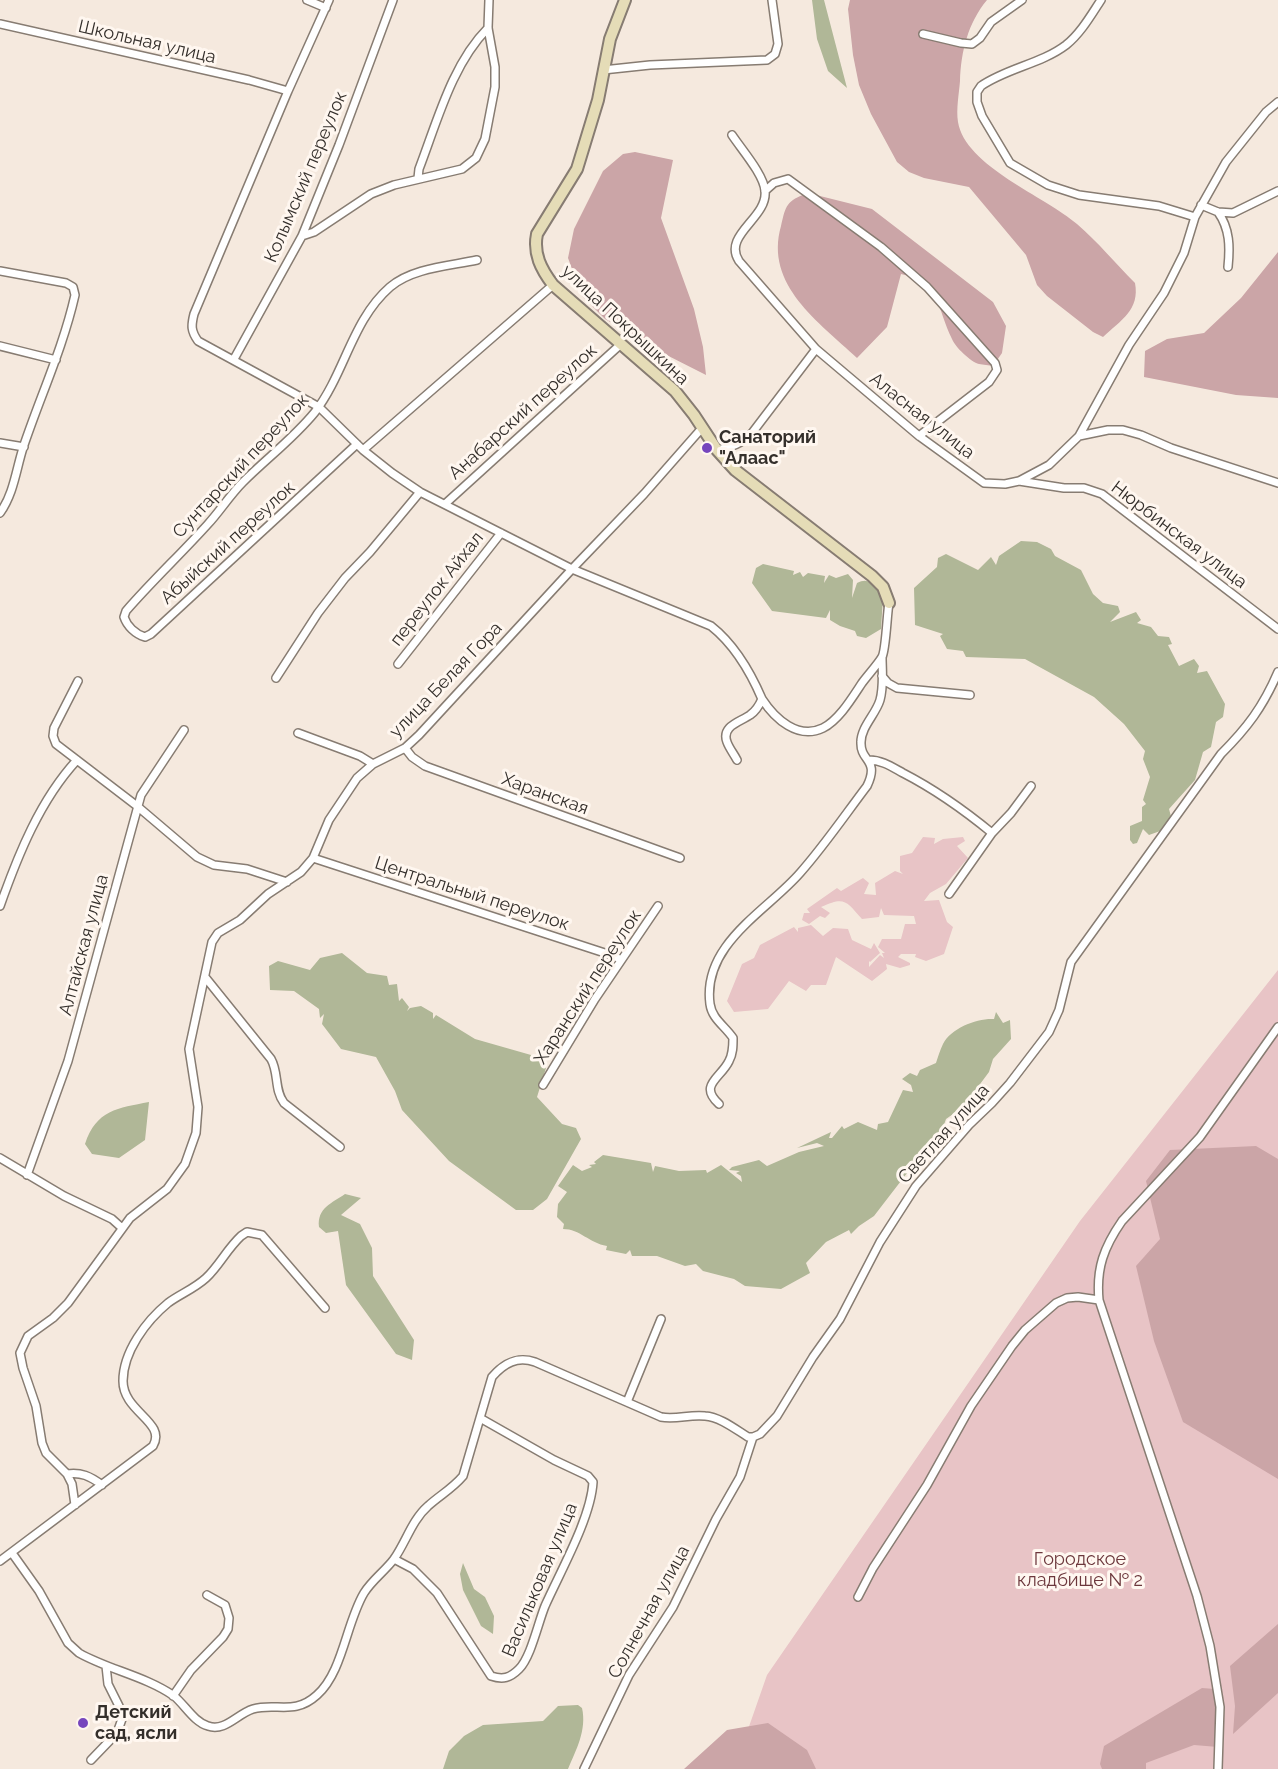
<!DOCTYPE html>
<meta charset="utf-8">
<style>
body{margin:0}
canvas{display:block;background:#f5e9de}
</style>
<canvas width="1278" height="1769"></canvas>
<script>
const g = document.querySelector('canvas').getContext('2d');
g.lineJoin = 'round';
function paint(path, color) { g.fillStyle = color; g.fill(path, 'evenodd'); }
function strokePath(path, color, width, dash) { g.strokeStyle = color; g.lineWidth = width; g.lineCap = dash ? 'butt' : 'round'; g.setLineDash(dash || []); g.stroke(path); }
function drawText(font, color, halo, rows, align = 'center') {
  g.font = font + ' Raleway,sans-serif'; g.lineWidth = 6; g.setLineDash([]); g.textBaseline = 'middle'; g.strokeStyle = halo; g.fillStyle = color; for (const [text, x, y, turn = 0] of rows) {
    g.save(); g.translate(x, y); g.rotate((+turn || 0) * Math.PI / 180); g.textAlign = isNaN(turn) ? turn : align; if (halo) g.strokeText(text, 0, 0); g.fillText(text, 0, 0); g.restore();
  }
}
const green = new Path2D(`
 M923,837L935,838L934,844L943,839L963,837L965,841L957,846L968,858L946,884L930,893L924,901L939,900L947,922L953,927L944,954L926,961L915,957L916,954H901L898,957L910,963V965L900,968L886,964L887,969L872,981L836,957L826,985H811L806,991L789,981L768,1009L734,1012L727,1001L742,964L754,958L760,945L794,927L798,932V928L811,925L823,936L833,928L848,929L852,940L871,949L874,943L880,953L870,962L869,961V967L880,955L884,958L882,953H885L878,947L882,939H901L905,924H916L914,916L884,915L881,908L879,917L862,919C846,901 845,896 821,907L830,913L825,918L820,916L809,924L802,920L804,913H810L807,909L837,888L841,891L863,878L869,883L864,894L876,895L875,883L895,871L903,874L900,871V856L912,853Z
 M1278,970V1769H724L745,1738L767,1675L1080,1221Z`);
const forest = new Path2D(`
 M850,0H987C968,23 961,51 960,81C959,94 956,109 958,122C965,166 1046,197 1077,224C1098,242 1116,264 1135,283C1140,310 1121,320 1103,337L1093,332L1047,296L1037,285L1026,255L969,187L924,178L909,172L897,162L871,114L859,85L853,55L848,9Z
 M635,152L673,160L661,218L694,309L703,347L706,375L631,337L619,327L605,319L582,296L568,258L574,229L603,171L623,154Z
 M808,193L872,209L993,302L1006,326L1002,353L993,366C989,365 983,365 979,364C971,362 955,347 952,339C937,308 940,282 901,274L887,327L857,358C819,322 764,285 781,226C786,205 786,201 808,193Z
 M1278,252V398L1236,395L1144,377L1145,351L1167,339L1204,333L1241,298Z
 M1256,1146L1278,1159V1479L1183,1422L1154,1341L1136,1266L1160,1239L1146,1181L1170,1150Z
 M1278,1624V1693L1233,1734L1235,1706L1230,1666Z
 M1202,1688L1215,1689L1219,1716L1218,1747L1194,1745L1146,1763V1769H1102L1100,1764L1104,1746Z
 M768,1723L807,1750L816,1769H684L727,1730Z`);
const water = new Path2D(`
 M812,0H824L847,88L828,71L817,39Z
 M1021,541L1037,542L1051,549L1055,556L1081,570L1093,594L1103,603L1118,606L1120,612L1110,622L1136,612L1141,620L1137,623L1151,627L1158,636L1169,637L1172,644L1168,645L1179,666L1194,659L1199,666L1197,673L1207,671L1225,704L1223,717L1216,722L1211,747L1203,752L1195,780L1169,809L1172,820L1163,830L1149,835L1143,829L1137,843L1133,844L1130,840V826L1142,821V807L1146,804L1143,800L1150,777L1143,759L1145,751L1124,724L1094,697L1025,659L966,657L963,651L947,649L940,636L943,634L915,625L914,588L937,567L938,558L946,554L978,570L991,557L996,565L999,556Z
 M763,564L794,571L793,575L800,572L803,577L808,573L825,576L824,583L829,575L836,578L848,574L853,580L852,598L857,583C871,576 874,587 883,597L881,629L866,638L857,636L855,631L840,626L830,620V610L826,618L772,611L752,583L756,568Z
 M342,953L367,973L387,976L389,985L397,984L399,1001L402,998L409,1007L407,1011L410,1008L421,1006L433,1013V1019L436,1015L475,1039L531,1055L530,1059L537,1056L546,1068L537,1097L562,1124L576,1128L581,1139L547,1199L533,1210H516L449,1161L402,1110L395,1091L376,1057L341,1049L322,1024L324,1014L320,1018L319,1009L294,991L270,990L269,966L278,961L310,970L320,958Z
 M996,1012L1003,1023L1010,1020L1011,1039L993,1059L989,1072L963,1107L946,1119L939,1139L914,1164L874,1216L859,1226L851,1234L849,1230L826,1242L806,1263L810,1273L781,1289L745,1286L734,1279L703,1271L696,1264L685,1266L657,1256H632L630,1250L626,1254L606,1250L607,1246C589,1243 580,1229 563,1229L564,1224L557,1217L558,1204L567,1192L558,1186L573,1165L582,1171L592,1167L589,1165L596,1164L594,1162L603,1155L651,1163L653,1172L655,1166L679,1171L706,1170L707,1173L721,1165L742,1182L741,1176L736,1173L740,1171L729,1170L732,1167L759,1160L767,1166L799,1152L824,1146L817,1143L797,1148L831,1132L829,1138H832L842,1126L844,1129L858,1122L877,1130L878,1124L888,1122L903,1090L913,1092L911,1085L902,1079L910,1073L917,1076L920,1070L936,1063C938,1057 940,1050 943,1044C951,1028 977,1018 994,1019Z
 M149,1102L145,1140L119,1158L92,1154L85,1144C96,1110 118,1108 149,1102Z
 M345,1194L361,1198L341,1215L360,1224L372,1248L373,1276L414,1340L412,1360L396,1354L346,1285L338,1231L326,1233L319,1227C317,1208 332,1203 345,1194Z
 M463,1563L474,1589L485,1597L494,1616L493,1634L481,1626L463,1590L460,1574Z
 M578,1705L582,1708C587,1730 576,1750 568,1769H443L449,1751L464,1736L483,1725L543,1721L558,1706Z`);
const street = new Path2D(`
 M307,0L326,8
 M329,0L288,91L194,314C191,326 191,331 198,341L319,407L363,450L392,473L420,492L572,569L711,626C735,645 750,671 762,699C759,706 756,711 750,715C740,722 721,726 727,742C729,748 734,754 737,760
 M1101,0C1091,15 1081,33 1066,45C1041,64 1007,68 981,86L977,92V102L982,116L1010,163L1048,185L1079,195L1159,206L1195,217
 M0,24L249,80L288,91
 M923,34L961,43L972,44L980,38L991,22L1022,0
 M603,70L650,65L767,60L775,54L778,44L772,0
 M732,135C742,150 764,175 765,191C768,218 722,235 739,261L816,349L919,436L984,483L1005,484L1019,481L1049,465L1079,436L1108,430H1123L1141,435L1171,448L1278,483
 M418,178L419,169C437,122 452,64 488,28
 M765,191L774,183L788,179L881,247L927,287L995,363L997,370L989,382L919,436
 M1201,205L1218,212L1233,213L1278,191
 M1218,212C1230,229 1230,247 1228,267
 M302,236L314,232L371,194L394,185L462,169L476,158L485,139L495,87V67L488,28L489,0
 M0,271L66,283L73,287L75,295C63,348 40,397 23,448C16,470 14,493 0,513
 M0,346L56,360
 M234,359L302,236L339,145L393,0
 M1079,436L1129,345L1164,293L1184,253L1195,217L1226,162L1266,112L1278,102
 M0,443L24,447
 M357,444L151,634L145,637C135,634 127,626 124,617L126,611C152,581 181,554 208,524C220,511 230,495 243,482C267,458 294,438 315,412C345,373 352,320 390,287C412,268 449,266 477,260
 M363,450L553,285
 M717,450C732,447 741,444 752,433L816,349
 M1019,481L1064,488H1084L1102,494L1278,629
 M445,504L621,344
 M398,664L501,533
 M882,676L888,683L897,688L970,695
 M276,678L318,613L345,578L370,552L420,492
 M78,681L54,728L53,736L56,744L137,806L197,857L214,865L247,869L287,882
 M762,699C775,719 798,740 823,728C839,720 852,698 862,683C867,676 878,664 882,657C886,650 887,613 889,603
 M298,733L360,756L373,764
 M405,748L412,757L425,766L680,858
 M869,760C882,760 892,767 903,773C936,790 964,810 992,833L1011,813L1031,786
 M313,858L614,956L621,960
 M949,894L992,833
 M0,906C18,855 40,800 77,760
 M205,977L271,1059C279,1073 274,1090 284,1103L340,1147
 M543,1085L595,999L658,906
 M719,1104C698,1085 721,1078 729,1061C733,1054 733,1046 733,1038C725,1026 712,1019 710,1004C702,944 767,911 800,873C824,846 845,815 867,786C880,759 860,762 861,742C861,727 876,714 880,700C884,686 882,671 882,657
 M0,1158L64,1196L112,1219L122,1228
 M27,1175L68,1061L141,795L184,730
 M627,1402L661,1319
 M67,1474C81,1472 90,1476 102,1485
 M75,1505L72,1484L67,1474L46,1453L42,1443L36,1406L23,1368L20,1353L28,1336L53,1318L68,1303L130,1218L167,1189L185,1164L196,1133L198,1107L189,1049L212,942L218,933L240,920L268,894L301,872L313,858L329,820L357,778L373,764L405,748L419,735L572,569L644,494L702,428
 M12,1553L39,1591L68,1643L79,1653C109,1670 145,1676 174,1696C185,1705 194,1722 208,1726C225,1732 237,1714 253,1709C276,1702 294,1716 317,1695C343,1672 346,1623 364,1593C372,1580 385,1571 394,1559C406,1542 412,1520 428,1506C440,1495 452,1489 463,1476L492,1377C504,1363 517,1356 535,1362L661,1417C676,1420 690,1414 705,1416C720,1417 735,1429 748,1437H753L760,1434L777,1416L813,1357L840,1319L880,1242L916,1186L969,1125L992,1103L1010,1083L1049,1032L1059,1010L1071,962L1221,754C1247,728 1263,707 1278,672
 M394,1559L413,1569L437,1593L491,1676C503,1680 510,1678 519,1669C531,1657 538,1623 545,1606C560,1572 591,1518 593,1482L588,1476L554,1460L480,1418
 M0,1561L153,1446C167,1422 123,1412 123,1381C123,1352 146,1321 168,1303C180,1294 194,1289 206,1278C219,1266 227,1249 241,1236L247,1232L262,1235L325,1308
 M858,1597L873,1568L927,1485L971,1406L1012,1346L1025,1330L1056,1303L1067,1298L1078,1297L1099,1300
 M173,1696L191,1670L223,1637L228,1629L229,1618L225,1605L207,1595
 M91,1760L117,1733L122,1719L119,1706L108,1684L106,1666
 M584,1769L629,1675L673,1607L716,1519L740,1477L753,1437
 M1218,1769L1220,1707L1210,1646L1197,1596L1099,1300C1096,1268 1104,1247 1122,1221L1200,1137L1278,1027`);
const secondary = new Path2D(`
 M625,0L610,39L598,100L577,169L537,234C533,254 541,269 553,285L675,391L694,415L717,450L735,470L872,576L883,587L889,603`);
const markers = [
 [707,448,6,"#7646bd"],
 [83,1723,6,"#7646bd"]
];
const streetNames = [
 ["Школьная улица",147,42,13],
 ["Колымский переулок",306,177,-67],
 ["улица Покрышкина",625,325,43],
 ["Анабарский переулок",523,412,-42],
 ["Аласная улица",922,416,38],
 ["Сунтарский переулок",241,466,-47],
 ["Нюрбинская улица",1179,535,37],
 ["Абыйский переулок",228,543,-42],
 ["переулок Айхал",437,589,-52],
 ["улица Белая Гора",446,680,-46],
 ["Харанская",545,794,20],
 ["Центральный переулок",472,894,18],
 ["Алтайская улица",84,945,-75],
 ["Харанский переулок",588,987,-57],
 ["Светлая улица",944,1134,-48],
 ["Васильковая улица",540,1580,-67],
 ["Солнечная улица",649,1612,-61]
];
const poiNames = [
 ["Санаторий",719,438],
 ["\"Алаас\"",719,459],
 ["Детский",95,1713],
 ["сад, ясли",95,1734]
];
const parkNames = [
 ["Городское",1080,1560],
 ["кладбище № 2",1080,1581]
];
paint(green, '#e8c4c6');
paint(forest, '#cba5a7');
paint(water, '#b0b797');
strokePath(street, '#877c72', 10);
strokePath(secondary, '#877c72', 14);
strokePath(street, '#fff', 7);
strokePath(secondary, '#e5dcb7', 10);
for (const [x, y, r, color] of markers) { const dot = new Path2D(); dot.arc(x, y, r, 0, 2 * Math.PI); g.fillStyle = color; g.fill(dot); strokePath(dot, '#fff7f0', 2); }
drawText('18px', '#342f2b', '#fff7f0', streetNames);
drawText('bold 18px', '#342f2b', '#fff7f0', poiNames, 'left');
drawText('18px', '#6c373c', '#fff7f0', parkNames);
</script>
